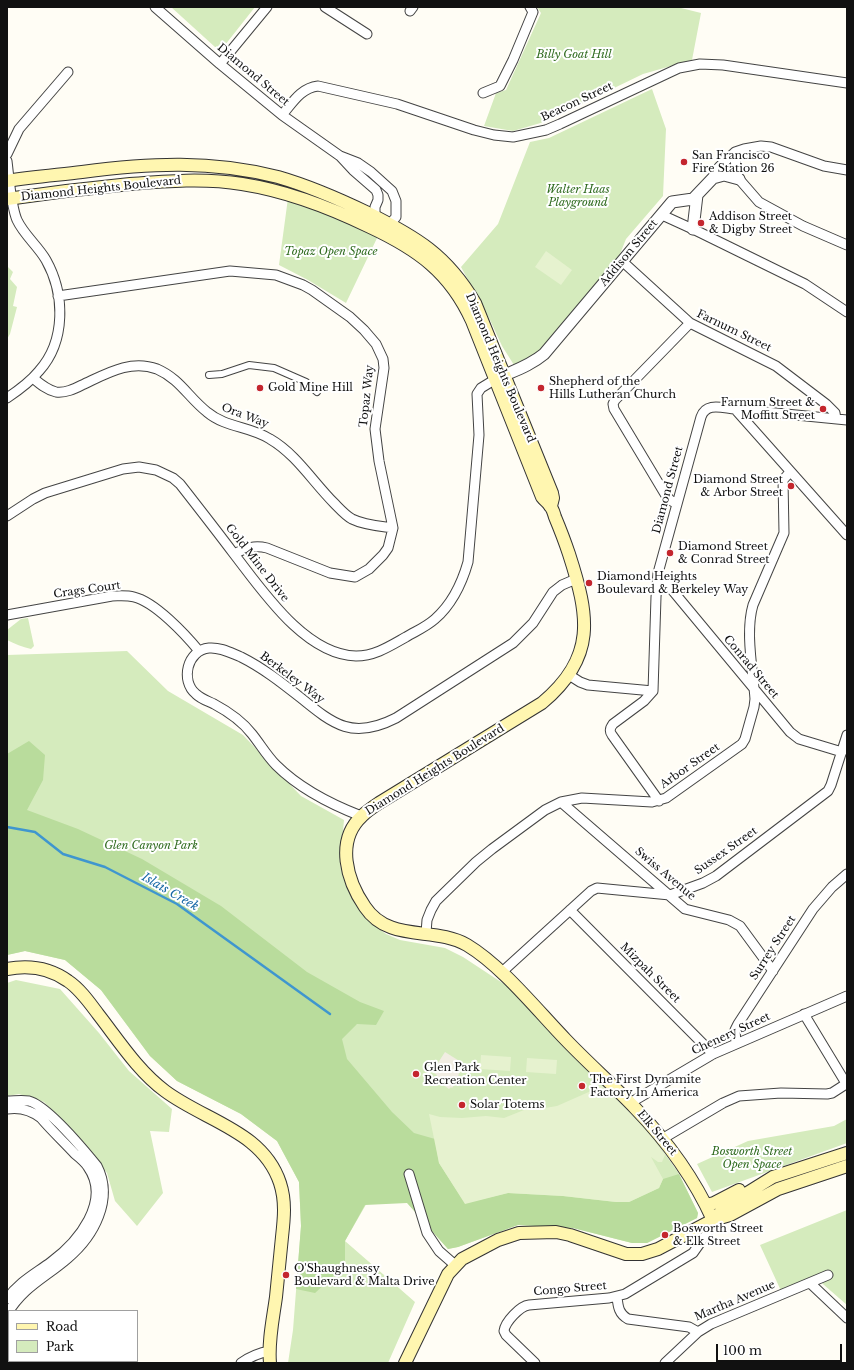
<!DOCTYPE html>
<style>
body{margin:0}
#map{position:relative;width:854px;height:1370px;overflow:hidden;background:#fffdf5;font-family:"Libre Baskerville",serif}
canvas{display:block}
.frame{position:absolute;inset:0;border:8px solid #111;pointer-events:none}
.legend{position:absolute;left:8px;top:1310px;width:130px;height:52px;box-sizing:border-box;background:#fff;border:1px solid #a0a0a0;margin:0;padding:5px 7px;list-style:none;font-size:12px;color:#111}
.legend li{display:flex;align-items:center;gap:8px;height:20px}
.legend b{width:20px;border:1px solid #a0a0a0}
.scale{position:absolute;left:716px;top:1344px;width:126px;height:18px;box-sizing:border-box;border:2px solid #111;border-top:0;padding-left:5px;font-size:12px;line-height:14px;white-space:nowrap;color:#111;-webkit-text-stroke:3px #fff;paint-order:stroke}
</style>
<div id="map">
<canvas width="854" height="1370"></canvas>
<div class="frame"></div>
<ul class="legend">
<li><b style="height:5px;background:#fff6b0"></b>Road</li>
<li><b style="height:11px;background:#d5ebbd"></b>Park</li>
</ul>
<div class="scale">100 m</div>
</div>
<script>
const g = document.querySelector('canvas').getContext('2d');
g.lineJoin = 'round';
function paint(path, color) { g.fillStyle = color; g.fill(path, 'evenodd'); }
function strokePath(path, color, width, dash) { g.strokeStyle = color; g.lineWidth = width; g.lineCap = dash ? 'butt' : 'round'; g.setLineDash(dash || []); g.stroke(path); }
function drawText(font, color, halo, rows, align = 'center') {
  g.font = font + ' "Libre Baskerville",serif'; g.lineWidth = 4; g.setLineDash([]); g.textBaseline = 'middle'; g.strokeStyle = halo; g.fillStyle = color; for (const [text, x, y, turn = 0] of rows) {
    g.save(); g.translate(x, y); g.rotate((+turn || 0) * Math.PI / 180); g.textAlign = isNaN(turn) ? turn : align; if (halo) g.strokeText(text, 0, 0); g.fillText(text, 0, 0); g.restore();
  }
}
const green = new Path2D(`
 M171,7H255L225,45L220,48L215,47Z
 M537,7H677L701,13L692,60L643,74L544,122L513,131L484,126L496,93L506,90L541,13Z
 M652,89L666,129L663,196L626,239L618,259L540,351L527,361L514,365L502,346L490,320L461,267L498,224L530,142L549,138Z
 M288,198L347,220L378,236L346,303L308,280L279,265Z
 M7,266L13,272L10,279L17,287L13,306L17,307L10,334L7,339Z
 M28,618L34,646L31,649C22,647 15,644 7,640V630L21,619Z
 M127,651L168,691L243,735L301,796L344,820L340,864L342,873L354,899L370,922L386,934L400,940L445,948L463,957L507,986L570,1053L649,1132L678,1172L698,1213L697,1218L647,1243H632L573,1228L518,1225L458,1247L448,1249L383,1175L345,1241L415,1302L388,1363H288L293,1330L301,1226L299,1182L277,1141L241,1114L177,1081L150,1056L101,990L65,960L25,951L7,955V655Z
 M16,980L60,989L99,1033L129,1071L172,1109L169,1132L150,1131L163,1193L137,1226L115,1201L107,1173L79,1138L44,1102L19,1094L7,1096V983Z
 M847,1119V1143L712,1192L697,1164L748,1141L834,1126Z
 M847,1210V1305L816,1278L782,1293L760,1245Z`);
const forest = new Path2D(`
 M29,741L45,755L43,780L27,810L78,829L142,859L221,906L307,972L360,1002L384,1011L376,1025L357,1024L342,1039L347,1059L392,1112L414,1133L435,1139L439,1163L465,1203L508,1193L563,1196L616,1202H629L659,1188L663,1179L679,1174L698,1213L697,1218L647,1243H632L573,1228L518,1225L458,1247L448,1249L407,1203L365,1205L345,1241V1265L315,1293L296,1289L301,1226L299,1182L277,1141L241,1114L177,1081L150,1056L101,990L65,960L25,951L7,955V754Z`);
const pitch = new Path2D(`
 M546,251L572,270L561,285L535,267Z
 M481,1055L511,1057L510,1071L480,1069Z
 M527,1058L557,1060L556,1074L526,1072Z
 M594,1085L604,1086L649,1132L665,1155L662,1162H658L651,1157L663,1179L659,1188L629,1202H616L563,1196L508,1193L465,1204L439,1163L429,1114L440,1117L462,1118L486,1116L504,1118L529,1108H545L557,1106L591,1091Z`);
const plaza = new Path2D(`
 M445,1052L469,1067L468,1069L463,1070L459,1073L457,1081L452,1088L451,1087L449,1089L435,1079L437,1075L432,1072Z`);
const stream = new Path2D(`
 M7,827L35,832L63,854L105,867L177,904L330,1014`);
const pedestrian = new Path2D(`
 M209,375L222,374L249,365L274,368L306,382L317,392`);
const minor = new Path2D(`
 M155,7L220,64L282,115L340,156L358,163L371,172L392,191L396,201V217L390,224L384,226
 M325,7L367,34
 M410,11L413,7
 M220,64L267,7
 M483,93L500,86L513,60L533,12L530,7
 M282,115C293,102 301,88 318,86L397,104L474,130L494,135L513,137L546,130L560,124L679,68L700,64L723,65L847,83
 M735,152L736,172L739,179L759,202L803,226L847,245
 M7,154L19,129L68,72
 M340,156L353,170L376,190L378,195V200L375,207V222
 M7,161C9,177 11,206 17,220C24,235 38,246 46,260C65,294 66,341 39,371C30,382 19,390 7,398
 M713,178L719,167L735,152L744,149L761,146L771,147L824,166L847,170
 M662,215L697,231L805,284L847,312
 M622,261L690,323L776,366L826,404L835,413L836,419
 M58,296L230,271L276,275L303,285L312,290L350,317L364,330L376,344L383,359L384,368L375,429L379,461L393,528L388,548L383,555L369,569L355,577L330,573L267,548C254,545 246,548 234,554
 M33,378C40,384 47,390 56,392C66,393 74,389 82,385C106,374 130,359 157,369C180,379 188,397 207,412C226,428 250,426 270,439C296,454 313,482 334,503C339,508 345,515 352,519C364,525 379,526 393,528
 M735,409L847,420
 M677,504L670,500L665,494L614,409L613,404L615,400L690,323
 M7,516L33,499L45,493L123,469L139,467L156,470L173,478L180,484C198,507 216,530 234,554C262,590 305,655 356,656C375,656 390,646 406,637C416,631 426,627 435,619C451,605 462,583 468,562L479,435L477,394L481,388L499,377
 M658,573L790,732L799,739L842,752
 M7,615L112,596C119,596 126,595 134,597C155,602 185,634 199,651
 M569,675L580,682L588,685L653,691
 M659,801L612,735C609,731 610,728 613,724L644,701L653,691L656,597L658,573L701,417C706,402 722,408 735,409L847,535
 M561,802L685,909L729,920L740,926L773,971
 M361,816C330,804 300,789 276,765C267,756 260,744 252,734C242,721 229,712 214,704C208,701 201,699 196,694C180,681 187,650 209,648C221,647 231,653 241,657C263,668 282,683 301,698C334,725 353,740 396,718L513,643L533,623L553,592L562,585L576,579
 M570,910L713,1054
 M426,933L427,920L431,910L436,901L476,862L492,849L545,810L561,802L582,798L652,802L666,798L742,744L745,739L754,707L755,699C753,670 745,632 753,605L784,533L783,480L790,472
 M502,972L591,891L597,888L670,895L703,883L716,876L828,791L831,785L847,735
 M804,1014L847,1085
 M736,1043L735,1030L738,1024L813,909L832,887L847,874
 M7,1101C14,1101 22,1100 29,1101C47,1106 84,1150 97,1166C114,1199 94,1236 68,1258C45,1278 24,1286 7,1314
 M630,1103L713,1054L847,996
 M7,1109C20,1107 31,1110 41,1118C52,1131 64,1142 75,1154C80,1158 85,1162 88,1167C112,1201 78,1242 51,1262C35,1274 19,1282 7,1299
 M662,1139L723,1103L739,1096L781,1093L827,1094L832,1093L846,1084
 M409,1174L427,1233L439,1251L455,1265
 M810,1283L847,1318
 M617,1297C618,1307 619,1314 628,1319L689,1327L698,1332L711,1324L828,1275
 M241,1363C251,1356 258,1353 270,1351
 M535,1363L506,1335L504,1331C505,1322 520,1306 529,1305L609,1298L625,1294L693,1253L710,1229L713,1220
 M665,1363L698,1332`);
const tertiary = new Path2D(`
 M693,229L697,195
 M505,375C519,369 532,364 544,354L672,202L693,199L713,178L724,175L739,179`);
const secondary = new Path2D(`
 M7,181C32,177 57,175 82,172C150,163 211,160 278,177C309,186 339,199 368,213C416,237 447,255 475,303L552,493L553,498L551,506
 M7,199C48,193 89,188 130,184C167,181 205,178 242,184C287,191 329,207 370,227C417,249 450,272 472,321L542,497C545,501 548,502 550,506C553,509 554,514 555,517C560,529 565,542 569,554C589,616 597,657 542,703L379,803C373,807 367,811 362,816C335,841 347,881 365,907C389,943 434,926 467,945C502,966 537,1010 566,1040C588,1063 613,1085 635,1108C667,1141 694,1178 713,1220
 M7,969C28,965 50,968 68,981C80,989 89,1002 98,1014C119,1041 138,1071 165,1091C205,1121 263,1131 280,1183C286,1201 284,1219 282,1237C280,1257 278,1277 276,1297C273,1319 268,1341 270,1363
 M706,1205L714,1203L739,1190
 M714,1219L728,1205L773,1177L847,1153
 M405,1363L448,1274L462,1259L498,1240L519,1233L556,1232L570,1235L626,1254H642L658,1249L713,1220L730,1215L778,1189L847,1166`);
const markers = [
 [684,162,4,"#c4262e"],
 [701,223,4,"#c4262e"],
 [260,388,4,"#c4262e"],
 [541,388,4,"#c4262e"],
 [823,409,4,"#c4262e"],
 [791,486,4,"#c4262e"],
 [670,553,4,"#c4262e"],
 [589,583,4,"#c4262e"],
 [416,1074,4,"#c4262e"],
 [582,1086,4,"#c4262e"],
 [462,1105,4,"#c4262e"],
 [665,1235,4,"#c4262e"],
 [286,1275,4,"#c4262e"]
];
const parkNames = [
 ["Billy Goat Hill",574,55],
 ["Walter Haas",578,190],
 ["Playground",578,203],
 ["Topaz Open Space",331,252],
 ["Glen Canyon Park",151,846],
 ["Bosworth Street",752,1152],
 ["Open Space",752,1165]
];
const streetNames = [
 ["Diamond Street",253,75,40],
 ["Beacon Street",577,102,-25],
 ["Diamond Heights Boulevard",101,189,-6],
 ["Addison Street",629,253,-50],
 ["Farnum Street",734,331,26],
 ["Diamond Heights Boulevard",500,368,67],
 ["Topaz Way",367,396,-84],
 ["Ora Way",245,416,21],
 ["Diamond Street",668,490,-75],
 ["Gold Mine Drive",257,563,52],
 ["Crags Court",87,590,-8],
 ["Conrad Street",751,667,50],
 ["Berkeley Way",292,678,37],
 ["Arbor Street",690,766,-35],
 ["Diamond Heights Boulevard",435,770,-32],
 ["Sussex Street",726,851,-35],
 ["Swiss Avenue",665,874,40],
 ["Surrey Street",773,948,-57],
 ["Mizpah Street",650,973,45],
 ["Chenery Street",731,1034,-25],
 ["Elk Street",657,1133,50],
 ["Congo Street",570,1289,-5],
 ["Martha Avenue",735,1301,-23]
];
const poiNames = [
 ["San Francisco",692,156],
 ["Fire Station 26",692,169],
 ["Addison Street",709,217],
 ["& Digby Street",709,230],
 ["Shepherd of the",549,382],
 ["Hills Lutheran Church",549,395],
 ["Gold Mine Hill",268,388],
 ["Farnum Street &",815,403,"right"],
 ["Moffitt Street",815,416,"right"],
 ["Diamond Street",783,480,"right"],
 ["& Arbor Street",783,493,"right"],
 ["Diamond Street",678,547],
 ["& Conrad Street",678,560],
 ["Diamond Heights",597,577],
 ["Boulevard & Berkeley Way",597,590],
 ["Glen Park",424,1068],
 ["Recreation Center",424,1081],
 ["The First Dynamite",590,1080],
 ["Factory In America",590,1093],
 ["Solar Totems",470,1105],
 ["Bosworth Street",673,1229],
 ["& Elk Street",673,1242],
 ["O'Shaughnessy",294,1269],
 ["Boulevard & Malta Drive",294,1282]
];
const waterNames = [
 ["Islais Creek",170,892,30]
];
paint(green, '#d5ebbd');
paint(forest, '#b9dc9c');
paint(pitch, '#e6f2cf');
paint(plaza, '#f1ede2');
strokePath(stream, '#3f96cf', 2.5);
strokePath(pedestrian, '#444', 8);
strokePath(minor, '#444', 11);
strokePath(tertiary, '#444', 13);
strokePath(secondary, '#333', 14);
strokePath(pedestrian, '#fff', 6);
strokePath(minor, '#fff', 9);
strokePath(tertiary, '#fff', 11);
strokePath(secondary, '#fff6b0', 12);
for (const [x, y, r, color] of markers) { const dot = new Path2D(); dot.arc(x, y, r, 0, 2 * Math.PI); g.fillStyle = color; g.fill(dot); strokePath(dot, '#fff', 1.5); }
drawText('italic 11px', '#2f6b1f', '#fff', parkNames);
drawText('11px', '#111', '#fff', streetNames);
drawText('11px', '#111', '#fff', poiNames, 'left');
drawText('italic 12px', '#1768a6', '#fff', waterNames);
</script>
